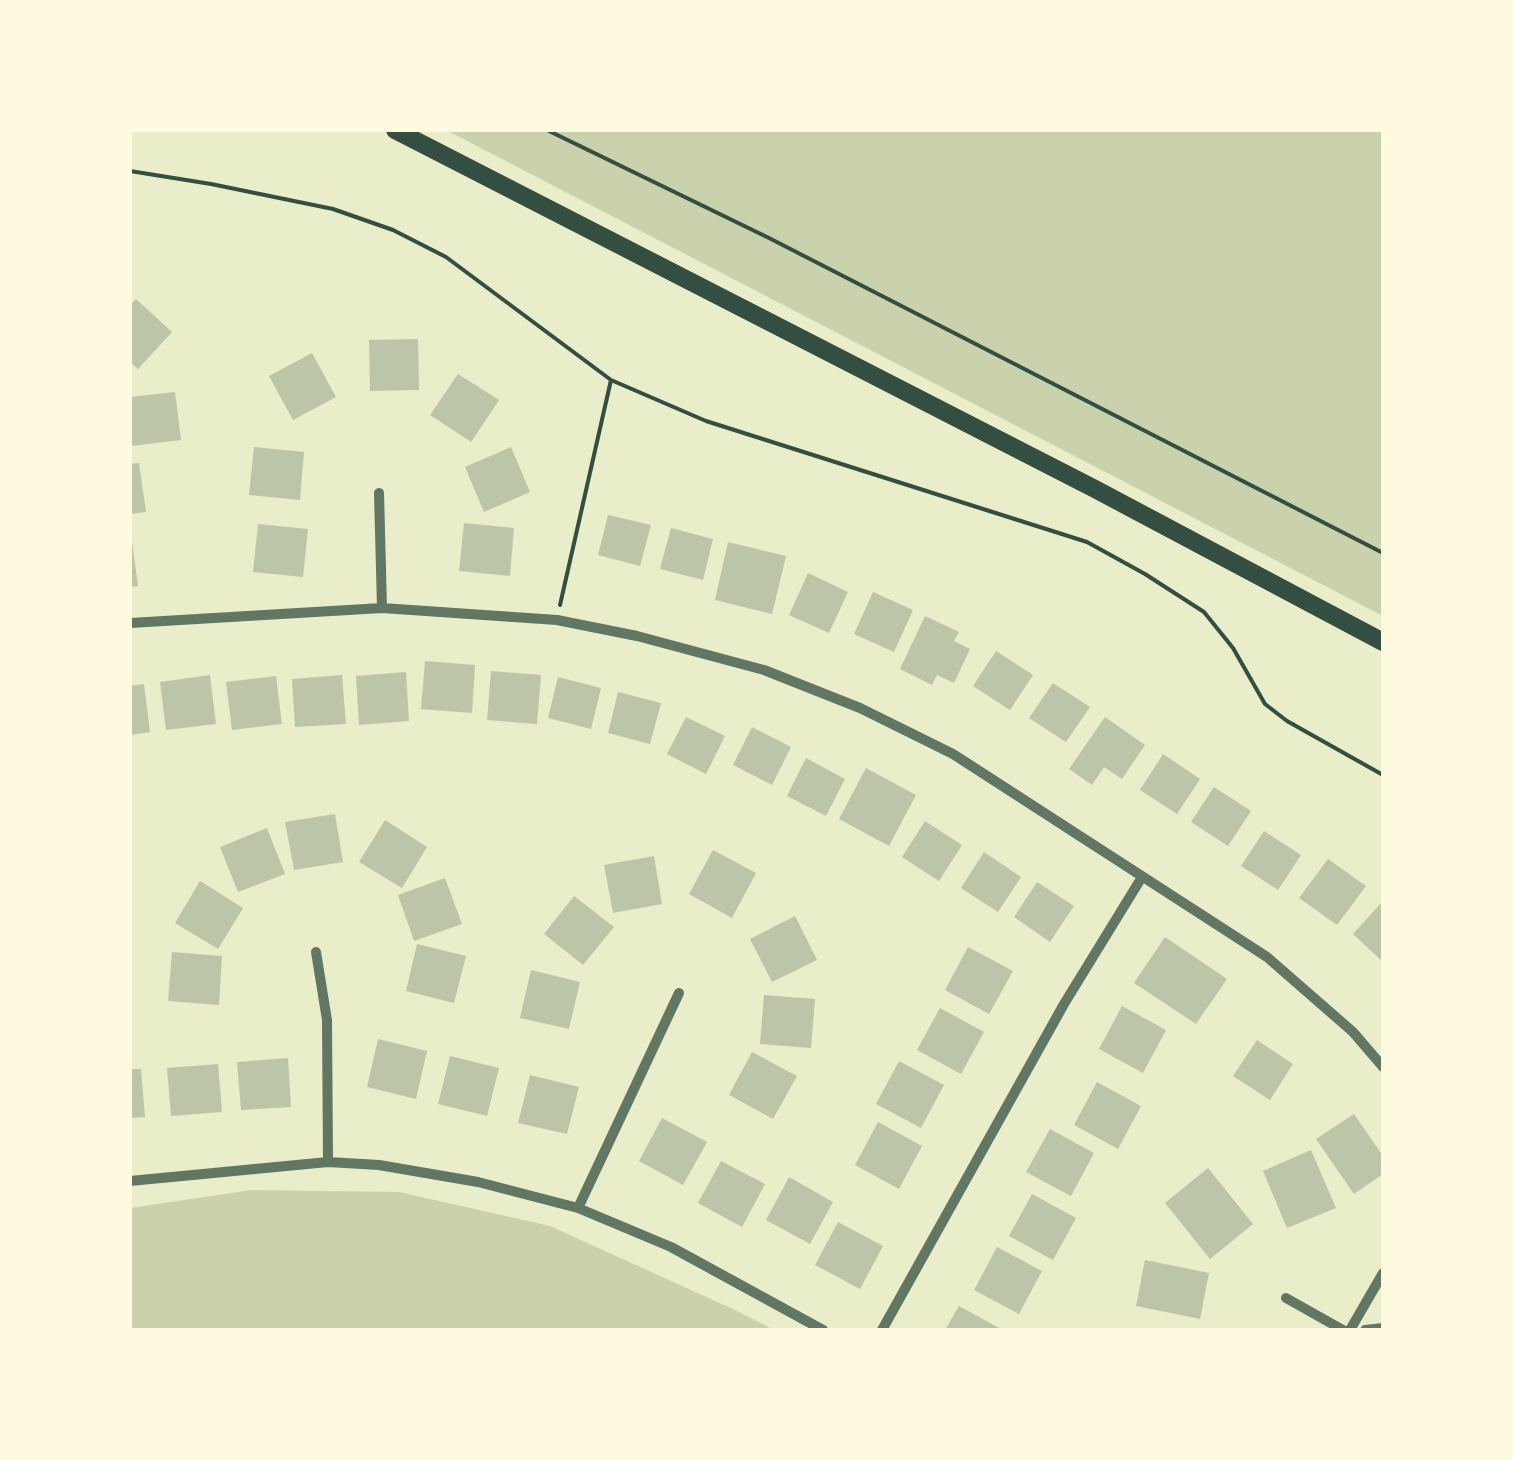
<!DOCTYPE html>
<style>
body{margin:0}
#map{position:relative;width:1513px;height:1460px;overflow:hidden;background:#e9edc9;font-family:Barlow,sans-serif}
canvas{display:block}
.frame{position:absolute;inset:0;border:132px solid #fefae0;pointer-events:none}
</style>
<div id="map">
<canvas width="1513" height="1460"></canvas>
<div class="frame"></div>
</div>
<script>
const g = document.querySelector('canvas').getContext('2d');
g.lineJoin = 'round';
function paint(path, color) { g.fillStyle = color; g.fill(path, 'evenodd'); }
function strokePath(path, color, width, dash) { g.strokeStyle = color; g.lineWidth = width; g.lineCap = dash ? 'butt' : 'round'; g.setLineDash(dash || []); g.stroke(path); }
const green = new Path2D(`
 M446,130H1383V616Z
 M252,1190L399,1192L550,1226L733,1309L774,1330H130V1208Z`);
const building = new Path2D(`
 M136,299L172,332L138,369L130,362V305Z
 M418,339L419,390L370,391L369,340Z
 M312,353L336,397L293,420L269,376Z
 M458,374L499,400L471,442L430,415Z
 M175,392L181,440L131,446L130,397Z
 M254,447L304,452L300,500L249,495Z
 M511,447L530,492L484,512L465,467Z
 M139,463L146,512L130,514V464Z
 M608,515L651,525L640,566L598,555Z
 M464,523L514,528L510,576L459,571Z
 M258,524L308,529L303,577L253,572Z
 M671,528L713,539L703,580L660,569Z
 M132,542L138,586L130,587V543Z
 M728,542L786,556L772,614L715,600Z
 M808,573L848,592L829,633L789,615Z
 M873,592L913,610L894,652L854,634Z
 M925,616L959,632L954,641L970,649L954,683L937,675L932,685L900,669Z
 M996,651L1033,675L1010,710L973,686Z
 M425,661L475,665L472,713L421,709Z
 M491,671L541,675L537,724L487,720Z
 M406,672L409,721L359,725L356,676Z
 M210,675L216,724L166,730L160,682Z
 M342,675L346,724L295,727L292,679Z
 M276,676L282,724L232,730L226,682Z
 M558,677L601,688L591,729L548,718Z
 M1053,683L1090,707L1066,742L1029,718Z
 M144,684L150,732L130,735V686Z
 M618,692L661,703L650,744L608,733Z
 M686,717L725,736L706,774L667,754Z
 M1105,717L1145,745L1122,779L1104,767L1092,785L1069,769Z
 M752,727L791,747L772,785L733,765Z
 M1163,754L1200,779L1177,814L1140,790Z
 M806,758L845,779L826,816L787,796Z
 M866,768L916,795L889,846L839,819Z
 M1214,787L1251,811L1228,846L1191,822Z
 M335,814L343,862L294,870L285,822Z
 M385,820L427,847L402,888L359,862Z
 M925,821L962,845L939,881L902,857Z
 M267,828L285,874L238,892L220,847Z
 M1264,831L1301,855L1278,890L1241,866Z
 M713,850L756,873L732,918L689,894Z
 M984,852L1021,877L998,912L961,888Z
 M654,856L662,904L613,913L604,865Z
 M1328,859L1366,886L1337,925L1299,898Z
 M445,878L462,924L414,941L398,895Z
 M200,881L243,908L218,949L175,923Z
 M1037,882L1074,906L1050,942L1014,917Z
 M574,896L614,927L583,965L544,934Z
 M1383,901V962L1353,934Z
 M795,916L817,960L772,982L750,939Z
 M1165,937L1227,979L1196,1024L1134,983Z
 M417,944L466,956L454,1003L406,991Z
 M968,947L1013,971L989,1014L945,990Z
 M172,952L222,956L219,1005L168,1001Z
 M531,970L580,982L569,1029L520,1018Z
 M764,995L815,999L811,1048L760,1044Z
 M1122,1006L1166,1030L1143,1073L1099,1049Z
 M940,1008L984,1032L961,1074L917,1050Z
 M378,1039L427,1051L416,1099L367,1087Z
 M1257,1040L1293,1064L1270,1100L1233,1076Z
 M752,1052L797,1076L773,1119L729,1095Z
 M450,1056L499,1068L487,1116L438,1104Z
 M288,1058L291,1107L241,1110L237,1062Z
 M899,1061L944,1085L921,1128L876,1104Z
 M218,1064L222,1112L171,1116L167,1068Z
 M130,1069H141L145,1117L130,1118Z
 M530,1075L579,1087L567,1134L518,1123Z
 M1097,1082L1141,1106L1118,1149L1074,1125Z
 M1354,1114L1383,1156V1174L1354,1194L1316,1139Z
 M662,1118L707,1142L683,1185L639,1161Z
 M878,1122L922,1146L899,1189L855,1165Z
 M1050,1129L1094,1153L1071,1196L1026,1172Z
 M1311,1150L1336,1208L1287,1228L1263,1171Z
 M721,1161L765,1184L742,1227L698,1203Z
 M1208,1168L1253,1224L1210,1259L1165,1203Z
 M789,1177L833,1202L810,1244L766,1220Z
 M1032,1194L1076,1218L1053,1260L1009,1236Z
 M838,1222L883,1246L860,1289L815,1265Z
 M997,1247L1042,1271L1019,1314L974,1290Z
 M1145,1260L1209,1273L1200,1319L1136,1306Z
 M959,1306L1003,1330H945Z`);
const path = new Path2D(`
 M547,130L769,238L1383,553
 M130,171L211,184L333,209L393,230L446,257L611,380L706,421L1087,542L1145,574L1204,612L1233,648L1265,704L1287,721L1383,775
 M560,605L611,380`);
const minor = new Path2D(`
 M379,493L382,608
 M130,623L382,608L557,620L637,636L764,670L860,708L953,754L1267,957L1353,1032L1383,1067
 M316,952L327,1020L328,1162
 M130,1181L328,1162L379,1165L478,1182L578,1208L671,1247L823,1330
 M578,1208L679,993
 M1286,1298L1343,1330
 M882,1330L1064,1004L1142,877
 M1350,1330L1383,1273
 M1365,1330L1383,1328`);
const secondary = new Path2D(`
 M395,130L1095,489L1383,642`);
paint(green, '#cad2ad');
paint(building, '#bcc5a7');
strokePath(path, '#344e41', 4);
strokePath(minor, '#617663', 10);
strokePath(secondary, '#344e41', 18);
</script>
